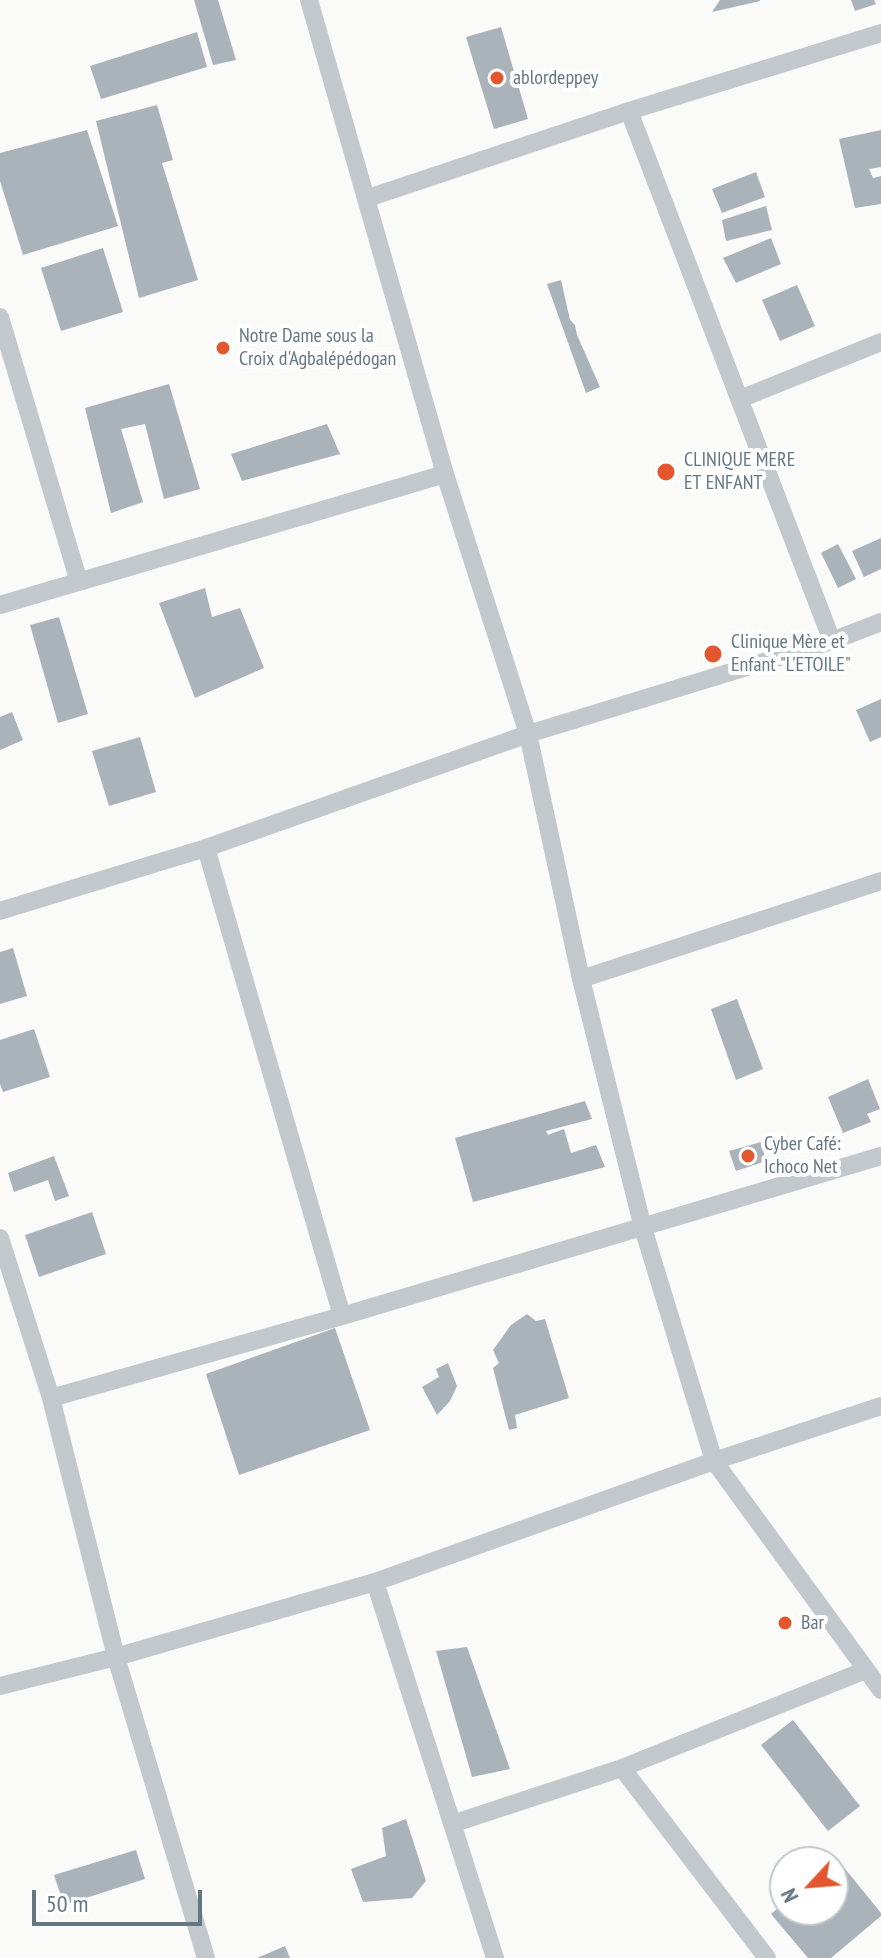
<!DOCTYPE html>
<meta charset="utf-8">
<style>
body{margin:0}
#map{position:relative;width:881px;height:1958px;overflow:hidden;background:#fafaf8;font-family:"PT Sans Narrow",sans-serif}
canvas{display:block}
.north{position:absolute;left:769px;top:1846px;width:80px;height:80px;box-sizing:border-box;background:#fff;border:2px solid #c1c8cd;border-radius:50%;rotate:244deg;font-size:22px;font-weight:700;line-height:32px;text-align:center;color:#657683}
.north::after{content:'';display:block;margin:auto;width:28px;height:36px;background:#e4572e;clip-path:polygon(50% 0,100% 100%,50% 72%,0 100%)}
.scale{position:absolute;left:32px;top:1890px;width:170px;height:36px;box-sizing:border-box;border:4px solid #657683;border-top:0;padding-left:10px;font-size:24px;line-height:28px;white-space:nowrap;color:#657683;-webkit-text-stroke:6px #fff;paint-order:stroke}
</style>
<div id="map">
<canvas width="881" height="1958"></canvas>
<div class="north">N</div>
<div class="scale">50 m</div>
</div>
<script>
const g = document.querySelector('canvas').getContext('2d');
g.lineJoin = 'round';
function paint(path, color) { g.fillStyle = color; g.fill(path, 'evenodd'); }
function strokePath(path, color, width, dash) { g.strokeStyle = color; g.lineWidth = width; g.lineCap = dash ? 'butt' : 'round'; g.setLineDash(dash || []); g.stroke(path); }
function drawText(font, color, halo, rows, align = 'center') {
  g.font = font + ' "PT Sans Narrow",sans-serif'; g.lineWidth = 8; g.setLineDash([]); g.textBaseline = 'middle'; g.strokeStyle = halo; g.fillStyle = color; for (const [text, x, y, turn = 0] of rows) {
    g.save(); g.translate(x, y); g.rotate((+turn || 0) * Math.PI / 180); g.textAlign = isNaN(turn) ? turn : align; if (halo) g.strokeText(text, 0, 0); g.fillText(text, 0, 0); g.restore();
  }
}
const building = new Path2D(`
 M194,0H218L236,60L213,65Z
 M720,0H760V1L712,12Z
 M851,0H874L876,4L855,11Z
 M501,27L528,119L494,129L466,37Z
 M197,32L207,67L101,99L90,66Z
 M157,105L173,160L162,163L198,280L139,298L96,121Z
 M87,130L118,226L23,255L0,181V153Z
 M881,130V167L869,169L873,178L881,176V204L855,208L839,139Z
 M756,172L765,197L722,213L712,189Z
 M766,206L772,230L726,241L722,220Z
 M771,238L781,264L736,283L723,258Z
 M103,248L123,312L61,331L41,268Z
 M561,280L570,320L575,325L577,335L600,387L586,393L547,284Z
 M797,285L815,326L780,341L762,300Z
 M169,384L200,489L164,499L145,424L121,429L143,502L111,513L85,408Z
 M327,424L340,454L242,481L231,454Z
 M881,538V569L864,577L852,551Z
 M838,544L856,579L838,588L821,553Z
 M205,588L212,617L240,608L264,668L195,698L159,603Z
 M59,617L88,714L58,723L30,625Z
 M881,699V737L870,742L856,710Z
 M12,712L23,740L0,750V717Z
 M140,737L156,792L109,806L92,751Z
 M13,948L27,996L0,1004V952Z
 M737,999L763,1069L736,1080L711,1009Z
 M34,1029L50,1077L3,1092L0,1084V1040Z
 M868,1079L880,1109L867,1114L871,1122L843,1133L828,1097Z
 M585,1101L592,1119L546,1131L548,1135L564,1129L571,1153L596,1145L605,1167L473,1202L455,1138Z
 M761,1142L766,1161L736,1171L729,1151Z
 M54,1156L69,1196L55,1201L48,1180L14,1192L8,1173Z
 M92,1212L106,1254L39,1277L25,1235Z
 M527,1314L536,1321L545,1319L569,1398L515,1415L517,1428L509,1430L493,1368L499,1363L493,1350L511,1325Z
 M335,1328L370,1430L239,1475L206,1374Z
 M448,1363L457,1386L450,1401L437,1415L422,1387L439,1377L436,1369Z
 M467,1647L510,1769L472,1777L436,1651Z
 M793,1720L860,1806L828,1831L761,1745Z
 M406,1819L426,1881L412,1898L363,1902L351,1869L386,1856L382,1828Z
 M136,1850L145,1879L64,1905L54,1875Z
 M837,1859L881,1913V1916L831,1958H808L771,1914L785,1902V1910H833V1863Z
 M285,1946L290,1958H257Z`);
const minor = new Path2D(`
 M309,0L445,474L528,734L581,979L643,1228L714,1461L881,1690
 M629,111L832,641
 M368,198L629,111L881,33
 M0,317L79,582
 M740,399L881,342
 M0,605L445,474
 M206,848L342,1316
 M0,911L206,848L528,734L832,641L881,622
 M581,979L881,881
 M0,1238L51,1398L116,1657L206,1958
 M51,1398L342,1316L881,1156
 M375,1582L495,1958
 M0,1686L116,1657L375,1582L714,1461L881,1406
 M622,1768L767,1958
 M452,1824L622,1768L866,1670`);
const markers = [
 [497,78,8,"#e4572e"],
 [223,348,8,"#e4572e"],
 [666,472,10,"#e4572e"],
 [713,654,10,"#e4572e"],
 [748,1156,8,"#e4572e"],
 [785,1623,8,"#e4572e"]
];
const poiNames = [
 ["ablordeppey",513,78],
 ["Notre Dame sous la",239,336],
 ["Croix d'Agbalépédogan",239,359],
 ["CLINIQUE MERE",684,460],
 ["ET ENFANT",684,483],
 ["Clinique Mère et",731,642],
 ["Enfant \"L'ETOILE\"",731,665],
 ["Cyber Café:",764,1144],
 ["Ichoco Net",764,1167],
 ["Bar",801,1623]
];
paint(building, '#aab3b9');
strokePath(minor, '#c3c8cc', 18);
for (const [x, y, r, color] of markers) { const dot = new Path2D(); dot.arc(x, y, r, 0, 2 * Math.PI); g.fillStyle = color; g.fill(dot); strokePath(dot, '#fff', 3); }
drawText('20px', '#657683', '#fff', poiNames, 'left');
</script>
